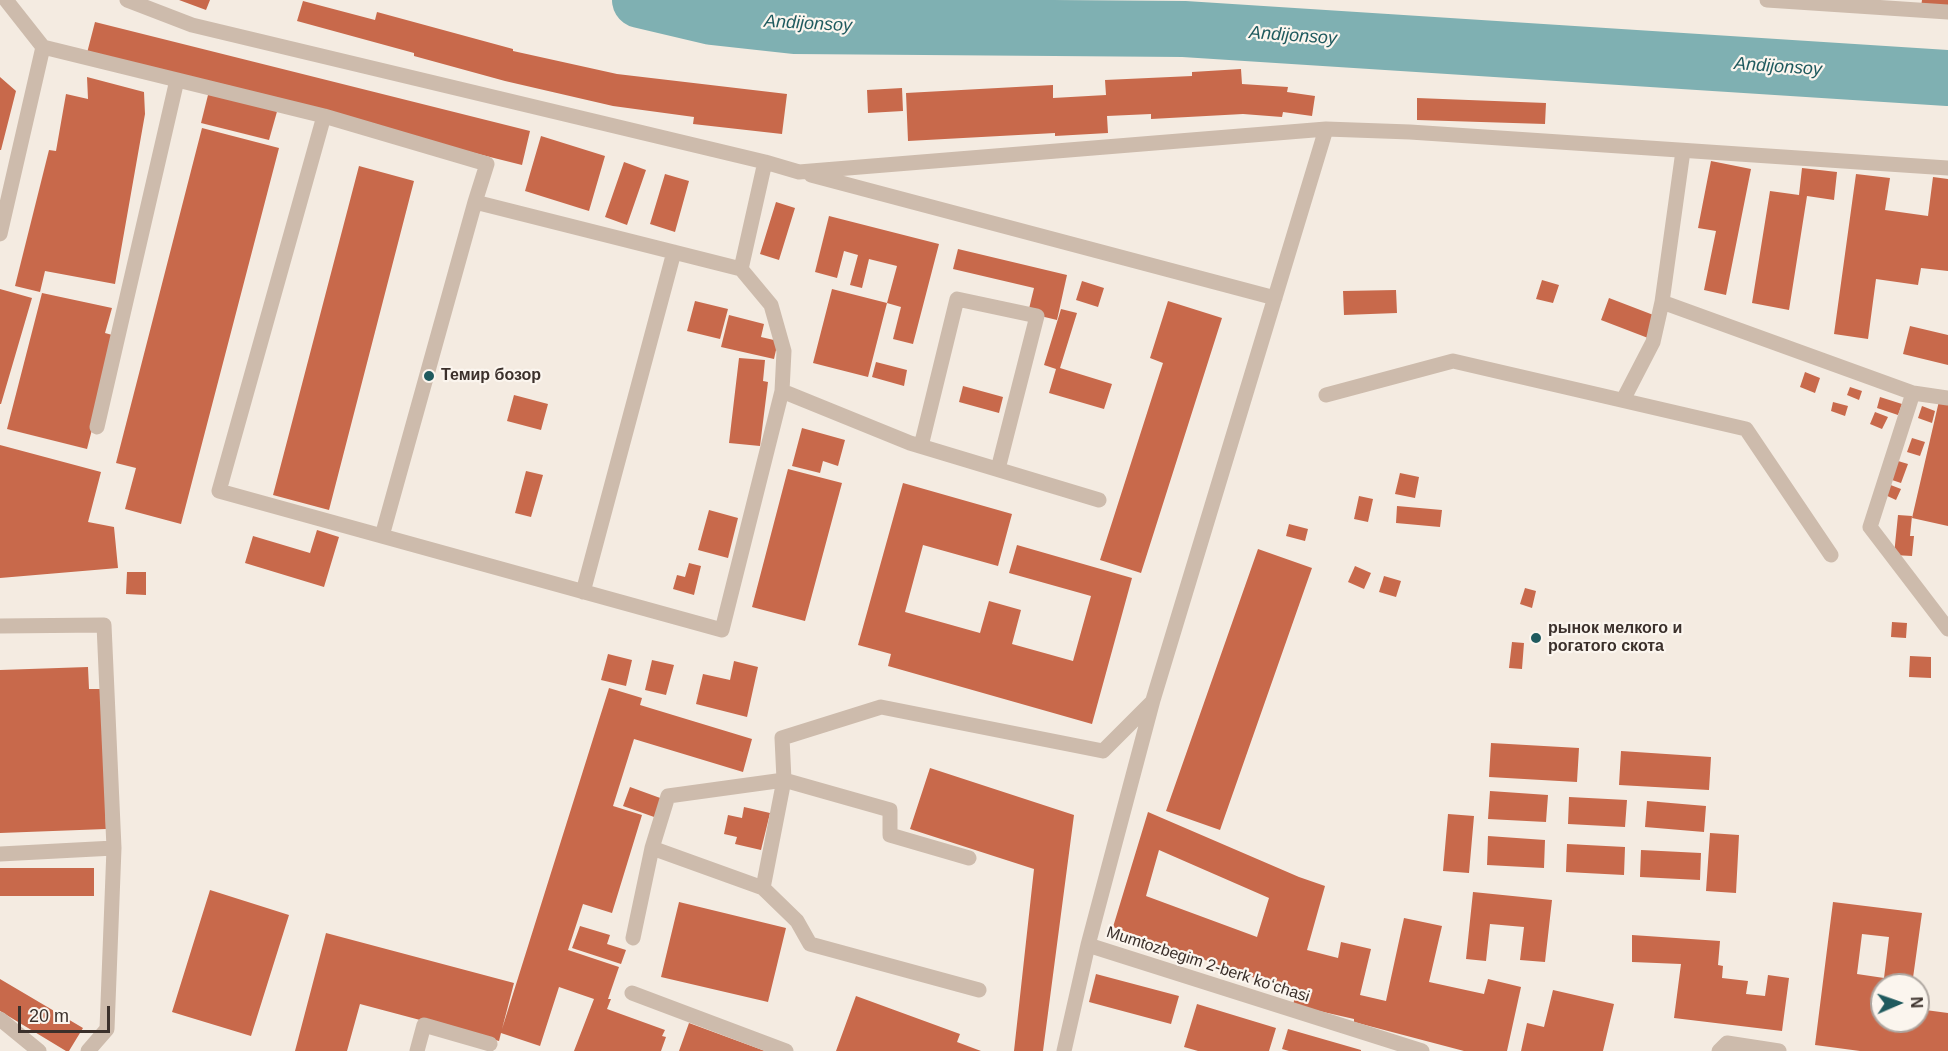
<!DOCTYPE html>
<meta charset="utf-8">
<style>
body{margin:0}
#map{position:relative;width:1948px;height:1051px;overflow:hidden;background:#f4ebe1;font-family:Helvetica,sans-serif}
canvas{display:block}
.north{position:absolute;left:1870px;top:973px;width:60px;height:60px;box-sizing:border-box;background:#fbf5ee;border:2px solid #aea6a0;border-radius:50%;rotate:88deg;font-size:16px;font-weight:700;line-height:24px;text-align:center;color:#3b302b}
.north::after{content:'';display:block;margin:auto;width:21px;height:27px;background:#1f5a5e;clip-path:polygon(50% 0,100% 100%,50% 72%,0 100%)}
.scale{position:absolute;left:18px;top:1006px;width:92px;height:27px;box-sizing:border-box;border:3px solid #3b302b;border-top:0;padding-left:8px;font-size:18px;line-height:21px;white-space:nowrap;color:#3b302b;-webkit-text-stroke:4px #fbf5ee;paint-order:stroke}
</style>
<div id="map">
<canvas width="1948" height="1051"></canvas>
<div class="north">N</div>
<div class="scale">20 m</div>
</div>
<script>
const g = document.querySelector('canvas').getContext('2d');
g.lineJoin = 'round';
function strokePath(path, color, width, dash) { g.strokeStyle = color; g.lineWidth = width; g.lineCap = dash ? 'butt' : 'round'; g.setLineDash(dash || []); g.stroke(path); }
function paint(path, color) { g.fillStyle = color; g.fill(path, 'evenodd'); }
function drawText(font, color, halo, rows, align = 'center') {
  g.font = font + ' Helvetica,sans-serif'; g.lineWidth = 4.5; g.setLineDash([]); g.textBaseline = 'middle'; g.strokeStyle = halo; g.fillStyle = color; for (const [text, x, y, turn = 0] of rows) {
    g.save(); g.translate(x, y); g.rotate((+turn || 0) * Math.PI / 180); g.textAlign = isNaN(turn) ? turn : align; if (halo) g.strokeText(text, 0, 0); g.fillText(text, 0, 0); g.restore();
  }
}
const river = new Path2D(`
 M640,0L712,17L794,26L1184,29L1948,78`);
const building = new Path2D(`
 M179,0H210L206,10Z
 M1922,0H1948V8L1921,7Z
 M303,1L375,20L377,12L513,49V51L617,74L787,94L782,134L693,124L694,117L613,106L505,81L414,56V53L297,21Z
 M95,22L530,131L522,165L155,73L87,53Z
 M1241,69L1242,84L1288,87L1287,92L1315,96L1312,116L1283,112L1282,117L1243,114L1151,119V114L1107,116L1108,133L1055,136V133L908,141L906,93L1053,85V98L1106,95L1105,80L1192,76V72Z
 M0,77L16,91L1,150H0Z
 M87,77L144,92L145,114L115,284L45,271L40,292L15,286L49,150L56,151L66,94L88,99Z
 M902,88L903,111L868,113L867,90Z
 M209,91L278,108L269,140L201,123Z
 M1417,98L1546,103L1545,124L1417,120Z
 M202,128L279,148L181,524L125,509L136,468L116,463Z
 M541,136L605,156L589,211L525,191Z
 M1711,161L1751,169L1726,295L1704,290L1716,231L1698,228Z
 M624,162L646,170L627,225L605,217Z
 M359,166L414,181L329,510L273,495Z
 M1802,168L1837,172L1834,200L1807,196L1789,310L1752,303L1770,191L1799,195Z
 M665,174L689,181L675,232L650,224Z
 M1856,174L1890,178L1885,210L1928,216L1933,177L1948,179V271L1921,268L1918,285L1876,279L1868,339L1834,334Z
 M776,202L795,208L779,260L760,254Z
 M829,216L939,244L913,344L893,339L901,307L887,303L897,266L869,259L862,288L850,285L858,255L844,251L837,278L815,272Z
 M958,249L1067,275L1057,320L1028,313L1034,288L953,269Z
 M1542,280L1559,285L1553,303L1536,299Z
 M1082,281L1104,288L1098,307L1076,300Z
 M0,289L32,298L1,404H0Z
 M832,289L887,303L868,377L813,363Z
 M1396,290L1397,313L1344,315L1343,291Z
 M42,293L112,308L105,333L116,336L87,449L7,429Z
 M1609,298L1656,316L1648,338L1601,320Z
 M695,301L728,309L720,339L687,331Z
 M1168,301L1222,318L1141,573L1100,560L1163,363L1150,358Z
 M1061,309L1077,313L1060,368L1112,384L1104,409L1049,393L1056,369L1044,365Z
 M729,315L764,324L761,337L778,341L774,359L721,347Z
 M1910,326L1948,335V365L1903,354Z
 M739,358L765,360L763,381L768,382L760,446L729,443Z
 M876,362L907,370L904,386L872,377Z
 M1805,372L1820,378L1815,393L1800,387Z
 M963,386L1003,397L999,413L959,402Z
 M1850,387L1862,391L1859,400L1847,395Z
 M514,395L548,404L541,430L507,421Z
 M1880,397L1902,404L1898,415L1877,408Z
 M1939,401L1948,403V526L1912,518Z
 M1833,402L1848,406L1845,416L1831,411Z
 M1922,406L1935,411L1932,423L1918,418Z
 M1875,412L1888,417L1882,429L1870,424Z
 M802,428L845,440L838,466L823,461L820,473L792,466Z
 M1912,438L1925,442L1920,456L1907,452Z
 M0,445L101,472L88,522L114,527L118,568L0,578Z
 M1898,461L1908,464L1901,483L1892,480Z
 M788,469L842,483L805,621L752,607Z
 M526,471L543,475L531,517L515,513Z
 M1400,473L1419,477L1415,498L1395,494Z
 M903,483L1012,514L998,566L923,545L905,612L980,633L989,601L1021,610L1012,644L1073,661L1091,596L1009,573L1017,545L1132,578L1092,724L888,666L891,654L858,645Z
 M1888,484L1901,489L1896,500L1883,494Z
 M1359,496L1373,499L1368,522L1354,519Z
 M1397,506L1442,510L1440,527L1396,523Z
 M709,510L738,518L728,558L698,550Z
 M1898,515L1912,516L1910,536H1914L1912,556L1894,555Z
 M1289,524L1308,529L1305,541L1286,536Z
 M317,530L339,537L324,587L245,563L253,536L310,553Z
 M1258,549L1312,568L1220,830L1166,811Z
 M689,563L701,566L694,595L673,589L677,575L685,577Z
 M1355,566L1371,573L1364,589L1348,582Z
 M127,572H146V595L126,594Z
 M1384,576L1401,581L1396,597L1379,592Z
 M1525,588L1536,591L1532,608L1520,604Z
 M1892,622L1907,623L1906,638L1891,637Z
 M1512,642L1524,643L1522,669L1509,668Z
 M608,654L632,660L626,686L601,680Z
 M1910,656L1931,657V678L1909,677Z
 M652,660L674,665L666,695L645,690Z
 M734,661L758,667L747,717L696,704L703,674L730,680Z
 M88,667L89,689H102L106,829L0,833V670Z
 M609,688L642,698L640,705L752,739L743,772L634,739L613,806L642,815L612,913L583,904L568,950L619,967L608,999H611L607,1009L665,1030L662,1036L666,1037L661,1051H574L594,999L559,987L540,1046L501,1033L499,1041L360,1004L347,1051H295L326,933L514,983L502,1029Z
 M1491,743L1579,748L1577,782L1489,777Z
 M1621,751L1711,757L1709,790L1619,785Z
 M930,768L1074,815L1043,1051H1014L1034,869L910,829Z
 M630,787L663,799L657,818L623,806Z
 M1490,791L1548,795L1546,822L1488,819Z
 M1569,797L1627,800L1625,827L1568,824Z
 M1647,801L1706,806L1704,832L1645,827Z
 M744,807L770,813L761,850L735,844L737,837L724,834L728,815L742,818Z
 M1148,812L1299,877L1325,886L1307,950L1338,958L1341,942L1371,949L1360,995L1386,1001L1404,918L1442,926L1429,982L1484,994L1488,979L1521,987L1507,1051H1464L1354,1022V1019L1293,1005L1297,989L1266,982L1113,927ZM1159,850L1269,898L1257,937L1146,896Z
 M1448,814L1474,816L1469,873L1443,871Z
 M1710,833L1739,835L1736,893L1706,891Z
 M1488,836L1545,840L1544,868L1487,865Z
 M1567,844L1625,847L1624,875L1566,872Z
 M1641,850L1701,853L1700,880L1640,877Z
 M0,868H94V896H0Z
 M210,890L289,915L251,1036L172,1012Z
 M1473,892L1552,900L1545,962L1520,960L1524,927L1490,924L1486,961L1466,959Z
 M679,902L786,928L768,1002L661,977Z
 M1833,902L1922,913L1912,985H1882V1021H1918V1009L1948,1013V1051H1860L1815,1045ZM1862,934L1889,937L1884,978L1857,974Z
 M580,926L610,935L607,944L626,950L621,964L572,948Z
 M1632,935L1720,941L1718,965L1723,966L1722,978L1748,981L1746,994L1765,996L1768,975L1789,978L1782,1031L1674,1018L1681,964L1632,962Z
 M1096,974L1179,996L1171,1024L1089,1002Z
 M0,979L83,1028L69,1051H66L0,1011Z
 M1553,990L1614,1004L1603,1051H1521L1527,1023L1544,1027Z
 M856,996L960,1034L957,1042L981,1051H836Z
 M1197,1004L1276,1028L1269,1051H1198L1184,1047Z
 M689,1023L765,1051H679Z
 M1288,1029L1361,1050V1051H1289L1282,1049Z`);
const minor = new Path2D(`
 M6,0L43,47L324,116
 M127,0L192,25L765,162L799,172L1326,129
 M1767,0L1948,12
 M1683,151L1662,302L1913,393L1948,398
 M811,175L1275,298
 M475,202L487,164L324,116L219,491L722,630L782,391L784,351L771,305L741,269L765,162
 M0,234L43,47
 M782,391L910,443L1099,500
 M1913,393L1870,527L1948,629
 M1326,395L1453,361L1746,429L1831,555
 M1623,400L1653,342L1662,302
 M97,427L177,80
 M921,446L957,299L1037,316L998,469
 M382,536L475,202L741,269
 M583,592L674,252
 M0,626L104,625L114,848L0,854
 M763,888L652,848L668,796L784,780L890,810V835L969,858
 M633,938L652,848
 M1088,945L1153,700L1326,129L1410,132L1948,168
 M979,990L810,944L797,921L763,888L784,780L782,738L881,707L1103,751L1151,703
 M632,993L786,1051
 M0,1019L39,1051
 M88,1051L107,1029L114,848
 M417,1051L424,1025L490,1044
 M1064,1051L1088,945L1422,1051
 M1719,1051L1727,1043L1779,1051`);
const markers = [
 [429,376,6,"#1f5a5e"],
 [1536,638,6,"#1f5a5e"]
];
const poiNames = [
 ["Темир бозор",441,376],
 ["рынок мелкого и",1548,629],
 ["рогатого скота",1548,647]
];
const streetNames = [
 ["Mumtozbegim 2-berk koʻchasi",1208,965,18]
];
const waterNames = [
 ["Andijonsoy",808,24,3],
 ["Andijonsoy",1293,36,4],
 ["Andijonsoy",1778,67,4]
];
strokePath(river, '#7fb0b2', 56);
paint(building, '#c8694b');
strokePath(minor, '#cdbbac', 15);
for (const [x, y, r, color] of markers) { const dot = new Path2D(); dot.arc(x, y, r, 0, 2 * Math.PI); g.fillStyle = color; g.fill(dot); strokePath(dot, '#fbf5ee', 2); }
drawText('bold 16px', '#3b302b', '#fbf5ee', poiNames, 'left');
drawText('16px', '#3b302b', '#fbf5ee', streetNames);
drawText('italic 18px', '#1f5a5e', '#fbf5ee', waterNames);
</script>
